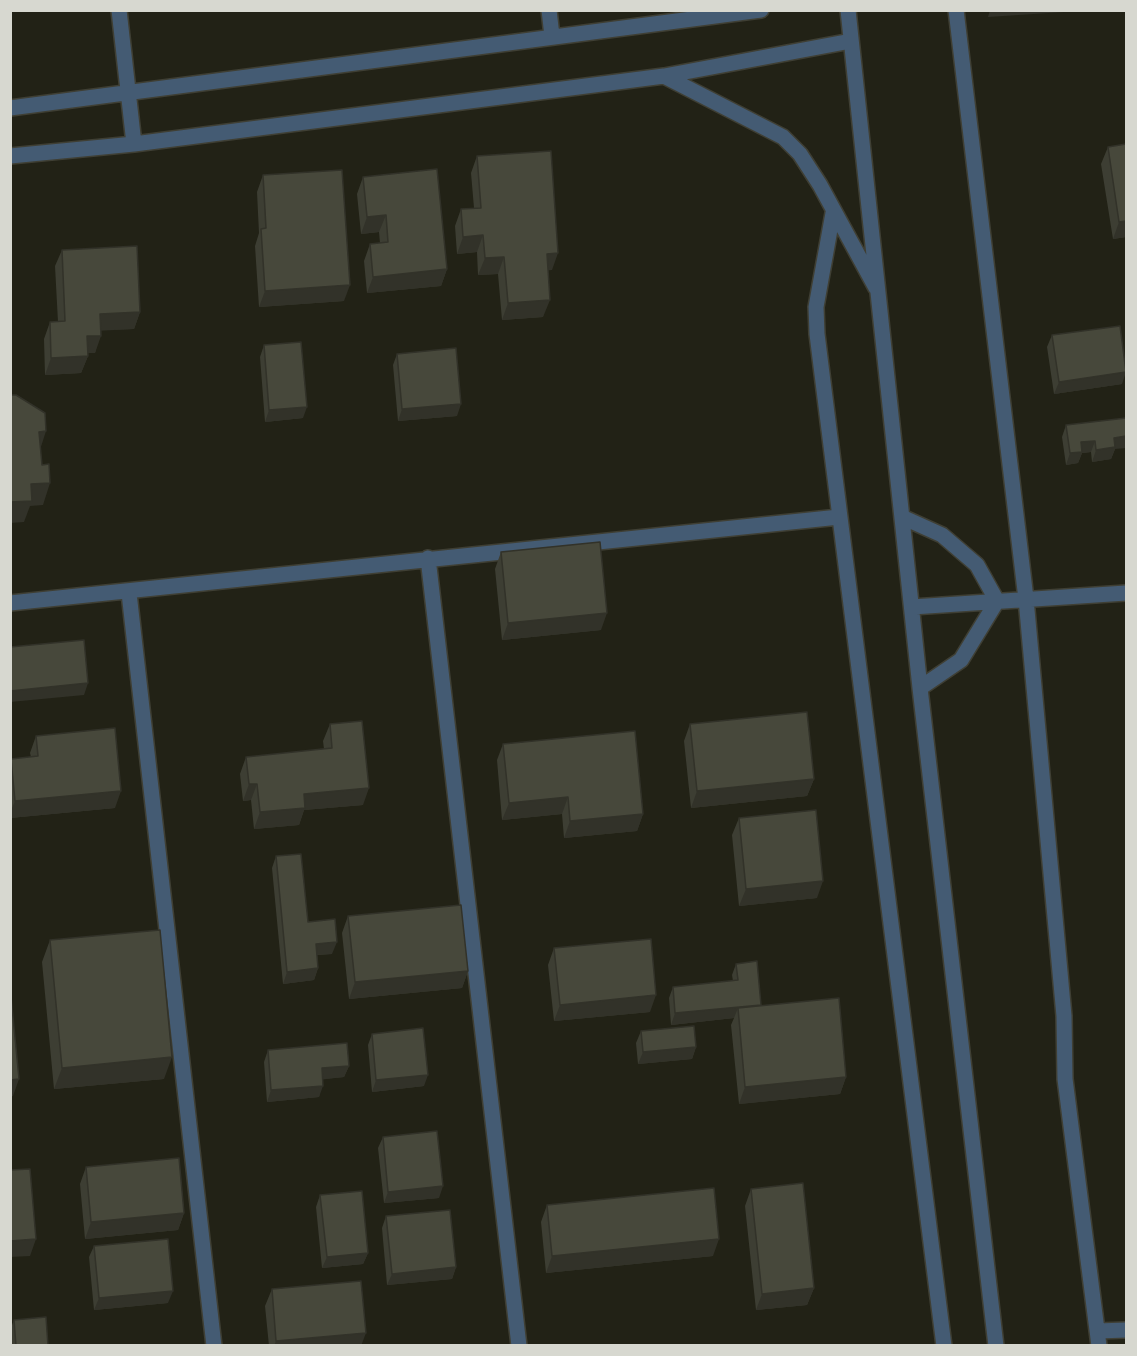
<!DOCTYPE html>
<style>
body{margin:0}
#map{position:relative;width:1137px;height:1356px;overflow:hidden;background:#222216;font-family:Overpass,sans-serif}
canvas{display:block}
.frame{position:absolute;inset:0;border:12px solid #d7d8d0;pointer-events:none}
</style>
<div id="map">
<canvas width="1137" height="1356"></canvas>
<div class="frame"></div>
</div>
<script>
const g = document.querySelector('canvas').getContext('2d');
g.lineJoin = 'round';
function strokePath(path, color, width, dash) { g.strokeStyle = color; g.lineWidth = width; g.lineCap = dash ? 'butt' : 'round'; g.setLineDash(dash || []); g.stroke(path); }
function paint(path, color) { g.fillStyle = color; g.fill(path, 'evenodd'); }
const minor = new Path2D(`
 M119,10L134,144
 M549,10L552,36
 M848,10L920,688L996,1346
 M956,10L1026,599L1064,1016L1065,1079L1099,1346
 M664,76L783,137L800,154L820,185L876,288
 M10,108L761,10
 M10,156L134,144L664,76L851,41
 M833,213L816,307L817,334L944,1346
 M902,517L942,535L977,565L997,601L961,660L920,688
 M428,558L519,1346
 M129,593L214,1346
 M10,603L839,517
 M912,607L1126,593
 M1098,1331L1126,1330`);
const wall = new Path2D(`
 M1126,144V237L1113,239L1101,164L1108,147Z
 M477,156L552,270H548L543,317L502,320L498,274L478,275L477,252L457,254L455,226L461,209L474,208L471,173Z
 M263,175L344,301L259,307L255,246L259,233L257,192Z
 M363,177L447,269L441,286L367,293L364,261L370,244L380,243L379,232L361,234L357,194Z
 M62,250L140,312L134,329L101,330L95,353H87L88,356L81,373L45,375L44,339L50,322H58L55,266Z
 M1052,335L1122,384L1054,394L1047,347Z
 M264,345L303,418L265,422L260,357Z
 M397,354L457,416L398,421L393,365Z
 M1066,425L1115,449L1111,459L1092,462L1091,452L1082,453L1078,463L1066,465L1062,437Z
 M501,552L601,630L502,640L495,569Z
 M330,724L363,805L304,810L299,825L254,829L251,800L243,801L240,774L246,757L324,749L323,741Z
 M690,724L814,779L807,796L691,808L684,741Z
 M36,736L115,808L10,818V760L31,757L30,753Z
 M503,744L643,814L637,831L564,838L562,814L502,820L497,760Z
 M739,818L817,898L739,906L732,835Z
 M276,856L308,922L332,954L317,955L318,968L314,980L283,984L272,868Z
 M348,916L468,971L462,988L349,999L342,933Z
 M50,940L164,1079L54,1089L42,962Z
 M554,948L650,1012L554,1021L548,965Z
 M736,964L760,1006L846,1077L840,1094L739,1104L731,1025L734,1018L671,1025L669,998L673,987L733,981L732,975Z
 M641,1031L696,1047L692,1059L638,1064L636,1043Z
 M372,1034L424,1086L372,1092L368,1045Z
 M268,1050L349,1066L344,1077L323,1079L319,1097L267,1102L264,1062Z
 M383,1137L439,1198L384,1203L378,1148Z
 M86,1167L184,1213L178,1230L85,1239L80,1184Z
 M751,1189L814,1288L807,1305L756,1310L745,1206Z
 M320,1195L368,1253L363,1264L322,1268L316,1207Z
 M547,1205L713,1256L546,1273L541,1222Z
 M386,1216L456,1267L452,1279L387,1285L382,1228Z
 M94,1246L168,1303L94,1310L89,1257Z
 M272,1289L361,1346H269L265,1306Z
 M14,1320L48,1346H11L10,1330Z`);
const shadedWall = new Path2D(`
 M990,10H1064V12L988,17Z
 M386,215L379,232L361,234L367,217Z
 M1126,221V237L1113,239L1119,222Z
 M483,235L477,252L457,254L463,237Z
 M558,253L552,270L541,271L547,254Z
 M504,257L498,274L478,275L485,258Z
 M447,269L441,286L367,293L373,277Z
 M350,285L344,301L259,307L265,291Z
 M550,300L543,317L502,320L508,303Z
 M140,312L134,329L94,331L100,314Z
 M87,336H101L95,353H81Z
 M88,356L81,373L45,375L51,358Z
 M1126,372L1122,384L1054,394L1059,382Z
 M461,404L457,416L398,421L402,409Z
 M307,407L303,418L265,422L269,410Z
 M46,431L39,453V432Z
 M1126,436V448L1115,449L1111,459L1092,462L1096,450L1114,438Z
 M1095,441L1091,452L1082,453L1078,463L1066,465L1070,453L1081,442Z
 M50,483L43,505L30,506L24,522L10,523V502L31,484Z
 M607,613L601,630L502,640L508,623Z
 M88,683L84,695L10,702V691Z
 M814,779L807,796L691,808L697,791Z
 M249,784H257L251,800L243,801Z
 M369,788L363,805L304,810L299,825L254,829L260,812L304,794Z
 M121,791L115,808L10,818V813L15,801Z
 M568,797L562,814L502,820L509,803Z
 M643,814L637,831L564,838L570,821Z
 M823,881L817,898L739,906L746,889Z
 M337,942L332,954L312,955L316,944Z
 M318,968L314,980L283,984L287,972Z
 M468,971L462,988L349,999L355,982Z
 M656,995L650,1012L554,1021L560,1005Z
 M761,1005L757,1016L738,1008L734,1018L671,1025L675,1013Z
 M696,1047L692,1059L638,1064L643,1052Z
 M172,1057L164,1079L54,1089L62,1068Z
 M349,1066L344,1077L318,1080L322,1068Z
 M428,1075L424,1086L372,1092L376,1080Z
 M846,1077L840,1094L739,1104L745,1087Z
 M19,1079L13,1096L10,1097V1080Z
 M323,1086L319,1097L267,1102L271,1090Z
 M443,1186L439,1198L384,1203L388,1192Z
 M184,1213L178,1230L85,1239L91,1222Z
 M36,1239L30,1256L10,1257V1241Z
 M719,1239L713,1256L546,1273L552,1256Z
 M368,1253L363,1264L322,1268L327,1257Z
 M456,1267L452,1279L387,1285L392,1274Z
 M814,1288L807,1305L756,1310L762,1294Z
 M173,1291L168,1303L94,1310L99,1298Z
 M366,1333L361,1346H274L276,1341Z`);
const building = new Path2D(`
 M1126,144V221L1119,222L1108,147Z
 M551,151L558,253L547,254L550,300L508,303L504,257L485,258L483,235L463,237L461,209L481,208L477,156Z
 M437,169L447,269L373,277L370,244L388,242L386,215L367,217L363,177Z
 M342,170L350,285L265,291L261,229L266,228L263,175Z
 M137,246L140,312L100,314L101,336H87L88,356L51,358L50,322L65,321L62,250Z
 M1120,326L1126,372L1059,382L1052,335Z
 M301,342L307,407L269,410L264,345Z
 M456,348L461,404L402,409L397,354Z
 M10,395H16L45,413L46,431L39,432L42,465L49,464L50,483L31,484L32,501L10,502Z
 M1126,418V436L1114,438L1115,447L1096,450L1095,441L1081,442L1082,452L1070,453L1066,425Z
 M600,542L607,613L508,623L501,552Z
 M84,640L88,683L10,691V647Z
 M807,712L814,779L697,791L690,724Z
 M362,721L369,788L304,794L305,808L260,812L257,784H249L246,757L332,748L330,724Z
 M115,728L121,791L15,801L11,759L38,756L36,736Z
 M635,731L643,814L570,821L568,797L509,803L503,744Z
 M816,810L823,881L746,889L739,818Z
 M301,854L308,922L335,919L337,942L316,944L318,968L287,972L276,856Z
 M461,905L468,971L355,982L348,916Z
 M160,930L172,1057L62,1068L50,940Z
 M651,939L656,995L560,1005L554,948Z
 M757,961L761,1005L675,1013L673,987L738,980L736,964Z
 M10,986L19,1079L10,1080Z
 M839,998L846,1077L745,1087L738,1008Z
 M694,1026L696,1047L643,1052L641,1031Z
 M423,1028L428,1075L376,1080L372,1034Z
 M347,1043L349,1066L322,1068L323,1086L271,1090L268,1050Z
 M437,1131L443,1186L388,1192L383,1137Z
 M179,1158L184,1213L91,1222L86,1167Z
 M30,1169L36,1239L10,1241V1170Z
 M803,1183L814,1288L762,1294L751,1189Z
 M714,1188L719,1239L552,1256L547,1205Z
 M362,1191L368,1253L327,1257L320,1195Z
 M450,1210L456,1267L392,1274L386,1216Z
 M168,1239L173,1291L99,1298L94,1246Z
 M361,1281L366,1333L276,1341L272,1289Z
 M46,1317L48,1346H16L14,1320Z`);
strokePath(minor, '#3f3f34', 18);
strokePath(minor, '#445b73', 15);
paint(wall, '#3d3e33');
paint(shadedWall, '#323229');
paint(building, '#47483b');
strokePath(building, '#323229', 1.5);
</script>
